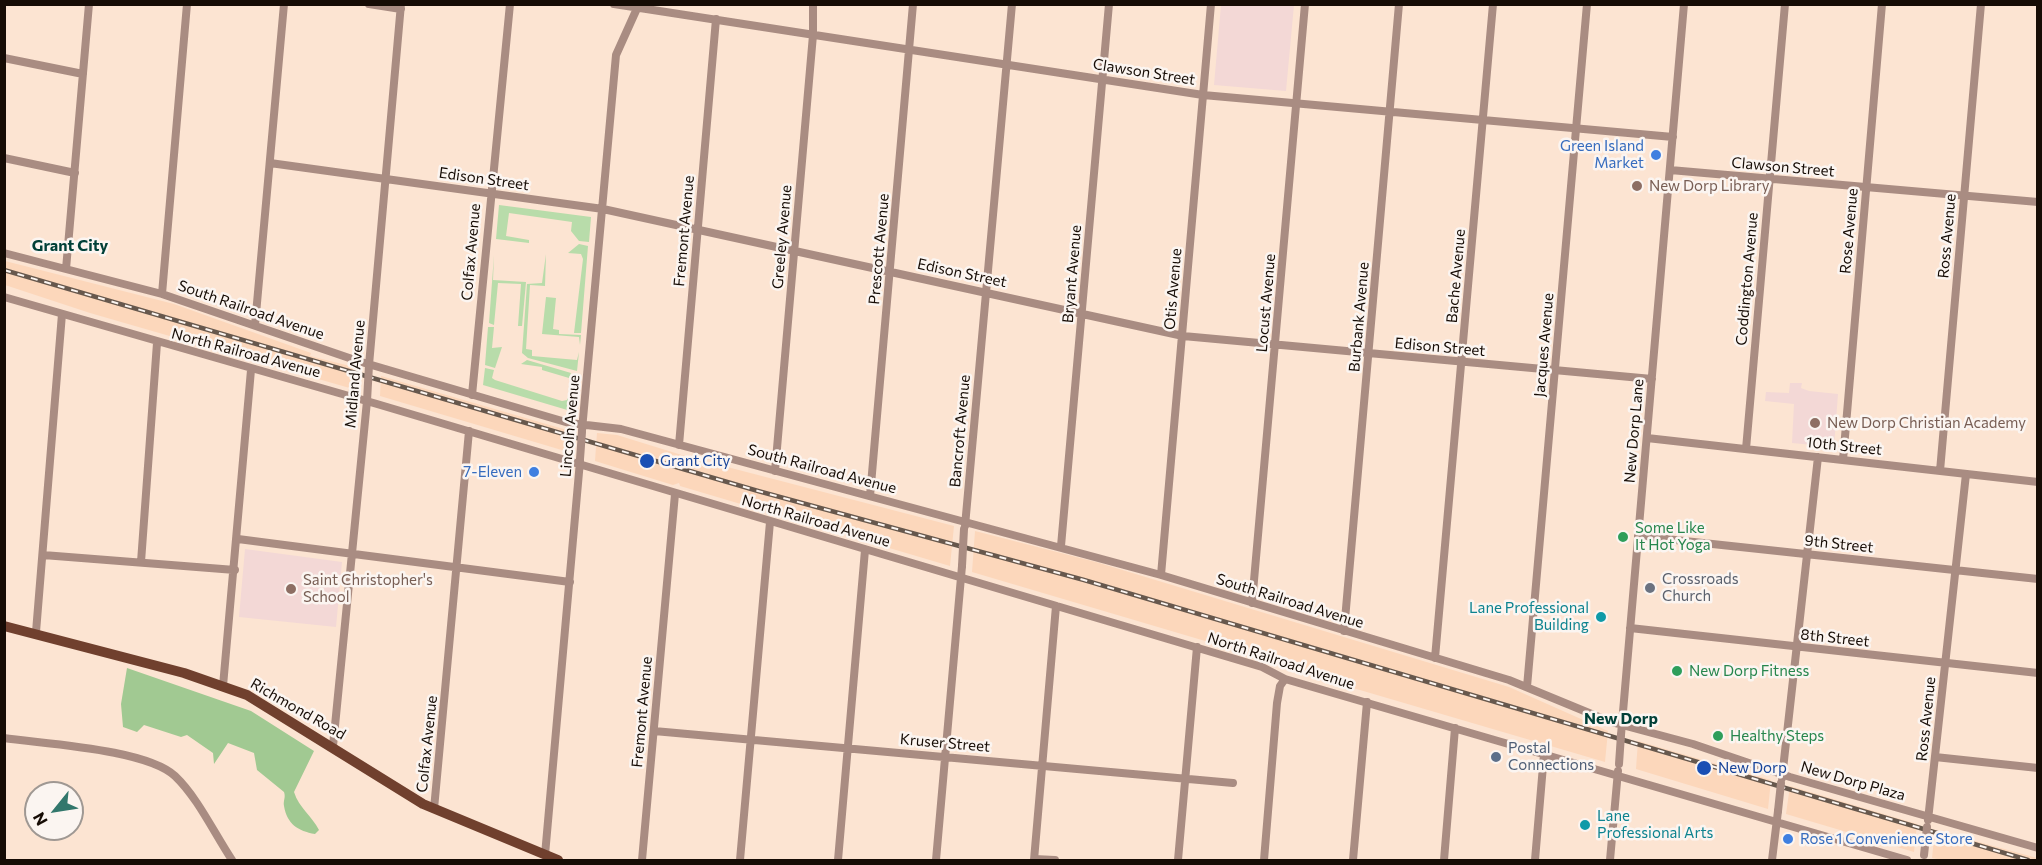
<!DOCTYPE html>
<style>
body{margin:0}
#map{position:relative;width:2042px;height:865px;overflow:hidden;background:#fce4d2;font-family:Commissioner,sans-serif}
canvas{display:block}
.frame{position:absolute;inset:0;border:6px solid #160c05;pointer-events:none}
.north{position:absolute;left:24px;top:781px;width:60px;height:60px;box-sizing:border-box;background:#fbf5f1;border:2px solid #9f9893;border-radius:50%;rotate:240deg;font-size:16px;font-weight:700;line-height:24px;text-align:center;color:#160c05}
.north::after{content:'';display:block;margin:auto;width:21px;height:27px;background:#32776c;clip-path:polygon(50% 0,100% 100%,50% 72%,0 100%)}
</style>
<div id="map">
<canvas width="2042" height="865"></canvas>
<div class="frame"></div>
<div class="north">N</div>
</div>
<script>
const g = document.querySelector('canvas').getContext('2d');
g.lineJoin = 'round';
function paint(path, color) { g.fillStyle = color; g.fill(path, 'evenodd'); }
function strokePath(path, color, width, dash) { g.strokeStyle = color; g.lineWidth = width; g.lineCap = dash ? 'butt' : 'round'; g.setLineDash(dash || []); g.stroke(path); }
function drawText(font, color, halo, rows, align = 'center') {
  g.font = font + ' Commissioner,sans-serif'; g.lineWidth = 5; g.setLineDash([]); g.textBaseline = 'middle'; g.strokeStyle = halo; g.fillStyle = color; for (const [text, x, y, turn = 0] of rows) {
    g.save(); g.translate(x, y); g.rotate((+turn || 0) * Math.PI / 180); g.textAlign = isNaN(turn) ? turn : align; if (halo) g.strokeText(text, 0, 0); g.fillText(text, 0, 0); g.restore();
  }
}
const built = new Path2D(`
 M5,261L174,304L311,353L310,356L354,367L353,389L90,313L5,285Z
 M381,376L567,430L565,451L380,396Z
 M597,433L617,435L685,456L954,526L950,566L680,486L679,483L673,485L595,461Z
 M975,531L1096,562L1509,687L1608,731L1605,762L1285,668L1266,659L972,572Z
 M1638,741L1771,780L1768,809L1636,769Z
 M1790,786L1917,824L1914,852L1786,814Z
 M1935,830L2037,858V860H1942L1932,858Z`);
const education = new Path2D(`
 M1221,5H1294L1286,91L1214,85Z
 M1790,383H1802L1801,388L1809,391L1838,394L1834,447L1792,443L1794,404L1765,401L1766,392L1789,393Z
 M245,549L342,562L336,627L239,617Z`);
const green = new Path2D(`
 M499,205L591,217L589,242L579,241L571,231L572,222L509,213L506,236L529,240V243L496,239Z
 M579,244L588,246L581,333H574L583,259L581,254L568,253Z
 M546,254L545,286L530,285L526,349L532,350V356L577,360L579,352L577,371L528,358L522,353L527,284L542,283Z
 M494,255L493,280L526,282L522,326H518L521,284L498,283L494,325L489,323Z
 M546,297L556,298L553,329L559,330V334L581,335L580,345L579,337L542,334Z
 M488,327H494L492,348L502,347L495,368L485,365Z
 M527,360L571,373L569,378L542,370V367L521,364Z
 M485,368L494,370L492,378L495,380L562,401L567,400L570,392L575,393L574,412L483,385Z`);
const forest = new Path2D(`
 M127,668L251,711L314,751L294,792C299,808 312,816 319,830L315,834C298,831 287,824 284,806C283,800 286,798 284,792L257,770L254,753L228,743L214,764L213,753L187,735L181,737L144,725L137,732L123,727L121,704Z`);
const minor = new Path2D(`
 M369,4L401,9
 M614,4L1203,95L1673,137
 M4,58L83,74
 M4,158L75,173
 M270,163L603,209L1183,336L1652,379
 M1670,170L2038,202
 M4,253L162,294L358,361L569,423L621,429L1161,575L1509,680L1611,722L1693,744L1790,777L2038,848
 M66,269L89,4
 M162,294L187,4
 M4,297L377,404L1262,667L1285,679L1907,860
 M255,325L284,4
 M369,365L401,4
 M472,395L510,4
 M582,430L616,55L639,4
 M1647,438L2038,482
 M679,445L716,19
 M1746,449L1785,4
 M1843,460L1882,4
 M775,471L813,35V4
 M1940,471L1981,4
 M870,496L913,4
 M965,526L1012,4
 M1638,536L2038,579
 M238,539L570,582
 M1061,546L1109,4
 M43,555L235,570
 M141,562L157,343
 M1161,575L1211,4
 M1252,603L1305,4
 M1630,628L2038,673
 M1344,631L1399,4
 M36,632L62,314
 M1435,658L1493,4
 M223,686L251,370
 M1527,687L1587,4
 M654,731L1233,783
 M1621,735L1684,4
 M4,738C45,744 146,749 175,776C198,798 214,833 232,860
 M333,746L367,401
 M1935,757L2038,768
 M1782,778L1818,457
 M434,809L469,431
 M1928,820L1966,474
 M545,855L580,461
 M1034,859L1055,860
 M642,860L675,494
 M740,860L770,522
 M838,860L865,550
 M936,860L962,566
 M1034,860L1056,606
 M1178,860L1197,647
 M1264,860L1277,703L1280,686L1285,679
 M1353,860L1367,702
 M1444,860L1455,728
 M1535,860L1544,754
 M1610,860L1618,771
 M1772,860L1778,811`);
const major = new Path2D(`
 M4,626L184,673L247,695L423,804L558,860`);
const rail = new Path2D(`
 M4,270L758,491L1084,580L2028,860`);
const minorBridge = new Path2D(`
 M367,401L369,365
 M580,459L582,432
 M962,566L964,529
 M1619,764L1621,735
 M1778,811L1781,783
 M1924,855L1927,827`);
const markers = [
 [1656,155,6,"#3f7fe0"],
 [1637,186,6,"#8d6e63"],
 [1815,423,6,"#8d6e63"],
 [647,461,8,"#1a4fb4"],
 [534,472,6,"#3f7fe0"],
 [1623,537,6,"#2e9e5b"],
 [1650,588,6,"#6b7280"],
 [291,589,6,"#8d6e63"],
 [1601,617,6,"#0f9aa8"],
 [1677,671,6,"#2e9e5b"],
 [1718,736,6,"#2e9e5b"],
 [1496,757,6,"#5c6f8a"],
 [1704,768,8,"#1a4fb4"],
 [1585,825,6,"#0f9aa8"],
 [1788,839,6,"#3f7fe0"]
];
const streetNames = [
 ["Clawson Street",1144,72,9],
 ["Clawson Street",1783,167,5],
 ["Edison Street",484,179,8],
 ["Fremont Avenue",684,231,-85],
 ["Rose Avenue",1849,231,-85],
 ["Ross Avenue",1947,236,-85],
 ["Greeley Avenue",782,237,-85],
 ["Prescott Avenue",879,249,-85],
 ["Colfax Avenue",471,252,-85],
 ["Edison Street",962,273,12],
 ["Bryant Avenue",1072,274,-85],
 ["Bache Avenue",1456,276,-85],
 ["Coddington Avenue",1747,279,-85],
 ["Otis Avenue",1173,289,-85],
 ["Locust Avenue",1266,303,-85],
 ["South Railroad Avenue",251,310,19],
 ["Burbank Avenue",1359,317,-85],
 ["Jacques Avenue",1544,345,-85],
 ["Edison Street",1440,347,5],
 ["North Railroad Avenue",246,353,15],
 ["Midland Avenue",355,374,-85],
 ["Lincoln Avenue",570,426,-85],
 ["Bancroft Avenue",960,431,-85],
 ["New Dorp Lane",1634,431,-85],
 ["10th Street",1844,446,6],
 ["South Railroad Avenue",822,469,15],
 ["North Railroad Avenue",816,521,16],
 ["9th Street",1839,544,6],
 ["South Railroad Avenue",1290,601,17],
 ["8th Street",1835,638,6],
 ["North Railroad Avenue",1281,661,18],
 ["Richmond Road",298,709,30],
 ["Fremont Avenue",642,712,-85],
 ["Ross Avenue",1926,719,-84],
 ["Kruser Street",945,743,5],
 ["Colfax Avenue",427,744,-84],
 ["New Dorp Plaza",1853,781,16]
];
const shopNames = [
 ["Green Island",1644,146],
 ["Market",1644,163],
 ["7-Eleven",522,472],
 ["Rose 1 Convenience Store",1800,839,"left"]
];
const educationNames = [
 ["New Dorp Library",1649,186],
 ["New Dorp Christian Academy",1827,423],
 ["Saint Christopher's",303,580],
 ["School",303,597]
];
const transitNames = [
 ["Grant City",660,461],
 ["New Dorp",1718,768]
];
const leisureNames = [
 ["Some Like",1635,528],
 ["It Hot Yoga",1635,545],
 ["New Dorp Fitness",1689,671],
 ["Healthy Steps",1730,736]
];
const worshipNames = [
 ["Crossroads",1662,579],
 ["Church",1662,596]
];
const cultureNames = [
 ["Lane Professional",1589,608],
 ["Building",1589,625],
 ["Lane",1597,816,"left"],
 ["Professional Arts",1597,833,"left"]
];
const serviceNames = [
 ["Postal",1508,748],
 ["Connections",1508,765]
];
const neighbourhoodNames = [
 ["Grant City",70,246],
 ["New Dorp",1621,719]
];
paint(built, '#fcd7bb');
paint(education, '#f3d8d6');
paint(green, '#b8dcaa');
paint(forest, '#a1c992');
strokePath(minor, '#a98c82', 8);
strokePath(major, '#70402e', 10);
strokePath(rail, '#67584d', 4.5);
strokePath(rail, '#fbf5f1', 2, [7]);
strokePath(minorBridge, '#a98c82', 8);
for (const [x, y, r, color] of markers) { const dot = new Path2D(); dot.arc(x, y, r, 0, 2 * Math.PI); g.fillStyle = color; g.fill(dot); strokePath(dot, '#fbf5f1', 2); }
drawText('15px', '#160c05', '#fbf5f1', streetNames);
drawText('15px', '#366cbe', '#fbf5f1', shopNames, 'right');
drawText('15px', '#785e54', '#fbf5f1', educationNames, 'left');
drawText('15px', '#164399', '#fbf5f1', transitNames, 'left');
drawText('15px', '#27864d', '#fbf5f1', leisureNames, 'left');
drawText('15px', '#5b616d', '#fbf5f1', worshipNames, 'left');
drawText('15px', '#0d838f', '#fbf5f1', cultureNames, 'right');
drawText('15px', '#4e5e75', '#fbf5f1', serviceNames, 'left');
drawText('bold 16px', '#004038', '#fbf5f1', neighbourhoodNames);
</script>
